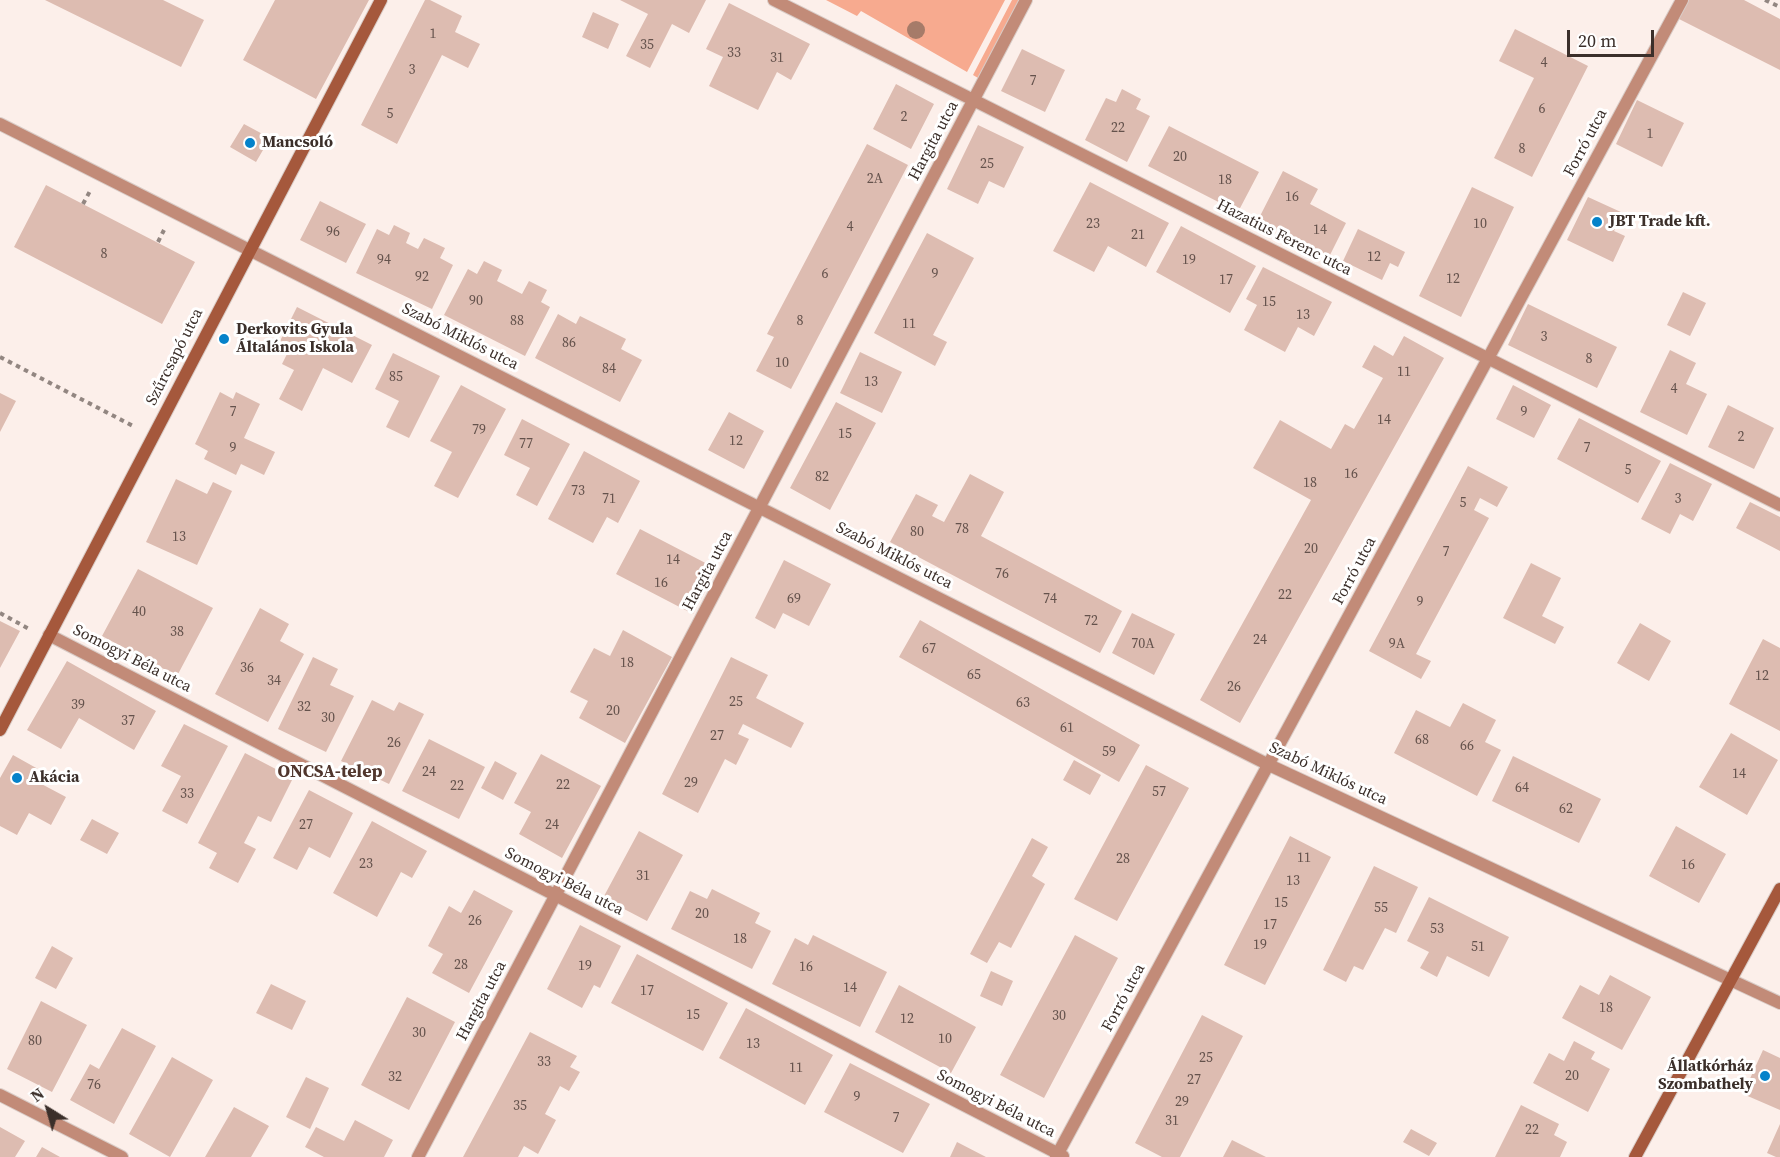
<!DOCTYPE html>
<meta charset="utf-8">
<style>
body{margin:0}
#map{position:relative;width:1780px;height:1157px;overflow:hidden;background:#fcefea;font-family:"Source Serif 4",serif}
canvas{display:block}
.north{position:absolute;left:18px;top:1079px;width:60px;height:60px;-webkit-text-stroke:4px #fff;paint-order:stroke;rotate:323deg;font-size:16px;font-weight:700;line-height:24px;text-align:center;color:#3b2f2a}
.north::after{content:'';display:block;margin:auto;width:21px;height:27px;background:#3b2f2a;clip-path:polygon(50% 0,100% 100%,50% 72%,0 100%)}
.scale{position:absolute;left:1567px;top:30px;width:87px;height:27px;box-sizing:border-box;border:3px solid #3b2f2a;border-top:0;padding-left:8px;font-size:18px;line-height:21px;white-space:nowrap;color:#3b2f2a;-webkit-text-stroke:4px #fff;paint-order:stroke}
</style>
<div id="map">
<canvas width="1780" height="1157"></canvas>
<div class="north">N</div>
<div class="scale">20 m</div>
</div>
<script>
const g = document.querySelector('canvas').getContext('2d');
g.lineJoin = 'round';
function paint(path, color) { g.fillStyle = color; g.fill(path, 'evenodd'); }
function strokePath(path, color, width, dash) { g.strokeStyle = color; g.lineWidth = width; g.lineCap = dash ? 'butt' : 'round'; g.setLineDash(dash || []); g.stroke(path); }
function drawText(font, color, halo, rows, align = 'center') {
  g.font = font + ' "Source Serif 4",serif'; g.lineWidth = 6; g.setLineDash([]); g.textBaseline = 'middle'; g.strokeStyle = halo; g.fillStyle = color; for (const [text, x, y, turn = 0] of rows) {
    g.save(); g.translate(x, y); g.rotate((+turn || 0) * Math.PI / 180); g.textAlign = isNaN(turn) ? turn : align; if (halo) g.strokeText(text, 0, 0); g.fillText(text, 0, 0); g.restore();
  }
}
const green = new Path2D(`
 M826,0H1005L967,72L861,11L857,16Z
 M1012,0H1019L978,78L973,75Z`);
const building = new Path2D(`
 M45,0H163L204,20L181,67Z
 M275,0H369L316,99L243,60Z
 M425,0H430L462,16L455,32L480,44L468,68L442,55L397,144L361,125Z
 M620,0H706L689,33L672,24L650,68L626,56L648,14Z
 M1686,0H1744L1780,19V70L1677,18Z
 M729,3L810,44L791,80L777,72L758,110L709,86L723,57L706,49Z
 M593,12L619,24L608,49L582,37Z
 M1515,29L1588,66L1532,177L1494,158L1534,78L1499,61Z
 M1022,49L1065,70L1045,112L1001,91Z
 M896,84L934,104L911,149L873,129Z
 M1122,89L1141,99L1136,109L1150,116L1127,162L1085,140L1106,98L1116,102Z
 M1637,100L1684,123L1662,167L1616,144Z
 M244,124L270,138L256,162L230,147Z
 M978,125L1024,147L1004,188L989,181L978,204L947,189Z
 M1169,126L1259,172L1238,212L1148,166Z
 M867,144L908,165L791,389L756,371L774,337L767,334Z
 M1283,171L1318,189L1310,204L1346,223L1329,257L1258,220Z
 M1090,182L1169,223L1146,267L1108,246L1094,272L1053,251Z
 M46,185L195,262L162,324L14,247Z
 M1472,187L1514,207L1461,317L1419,296Z
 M1588,197L1623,213L1614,231L1625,236L1613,262L1567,240Z
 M320,201L366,224L346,263L300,240Z
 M394,225L410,233L406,243L418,249L424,238L445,248L440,258L453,265L432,309L356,273L377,229L389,235Z
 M1181,226L1256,266L1230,313L1156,272Z
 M1358,229L1405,252L1398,267L1390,263L1382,280L1343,261Z
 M927,233L974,258L933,335L947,342L935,366L874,333Z
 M484,261L502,270L497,281L522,294L529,281L547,290L541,302L550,307L525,356L444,315L468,269L477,274Z
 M1263,267L1332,302L1314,336L1298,327L1285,352L1244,330L1257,305L1246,299Z
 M1683,292L1706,303L1690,336L1667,325Z
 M1528,304L1617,347L1597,388L1508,345Z
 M297,307L372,345L352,383L323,368L302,411L279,399L294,370L282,364L291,346L280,341Z
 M558,314L576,324L580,316L626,339L621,349L642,360L620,402L535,358Z
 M1404,336L1444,358L1240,723L1200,700L1311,500L1253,468L1280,420L1331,449L1345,424L1354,429L1383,378L1362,367L1374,345L1393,356Z
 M1670,350L1696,363L1686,384L1707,394L1687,435L1640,412Z
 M860,352L902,372L882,413L840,393Z
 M393,353L440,376L409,438L386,427L399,401L375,389Z
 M461,385L506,409L458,498L434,486L452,452L430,441Z
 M1513,385L1551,405L1534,438L1496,419Z
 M220,392L233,399L236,392L260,404L244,438L275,452L264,475L241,464L236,475L204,459L208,451L195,444Z
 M0,393L16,401L0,432Z
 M836,402L876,423L830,510L790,488Z
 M1728,405L1774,428L1754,469L1708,447Z
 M729,412L764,431L744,469L708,450Z
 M1579,418L1661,461L1638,503L1557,459Z
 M522,419L570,444L537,506L516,495L530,468L504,455Z
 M584,451L640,481L618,523L607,517L593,543L548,519Z
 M1670,463L1712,484L1693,521L1680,514L1670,534L1641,519Z
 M1468,466L1508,487L1497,507L1480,498L1474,510L1489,518L1416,654L1431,661L1421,679L1369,651Z
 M970,474L1004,492L981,536L1122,611L1100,653L890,542L916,494L938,505L932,516L944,522Z
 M176,479L207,494L213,482L232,491L197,565L146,542Z
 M1750,502L1780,517V551L1736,528Z
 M640,529L717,569L693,614L616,574Z
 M784,560L831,584L809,626L783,613L775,629L755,618Z
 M1531,563L1561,578L1542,616L1564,627L1555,644L1503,618Z
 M138,569L213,608L177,676L102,636Z
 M260,608L289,624L280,641L304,654L268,722L215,694Z
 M1132,613L1175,634L1154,675L1112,653Z
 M920,620L1140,745L1119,782L899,657Z
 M0,621L20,631L0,668Z
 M1640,623L1671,641L1649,681L1617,663Z
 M623,630L672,657L625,743L579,718L588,701L570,692L594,648L610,656Z
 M1763,639L1780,648V731L1729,704Z
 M313,657L338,669L330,685L354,696L326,752L278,729Z
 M731,657L768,675L756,698L804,723L791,748L743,724L738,734L749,739L736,765L725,759L698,813L662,794Z
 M67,661L156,711L134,750L79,718L61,749L27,730Z
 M372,700L394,711L399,702L424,714L389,784L341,761Z
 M1463,703L1496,720L1485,742L1501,750L1477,796L1394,753L1416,710L1450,727Z
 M184,724L228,746L187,824L162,811L181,776L161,766Z
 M1731,733L1778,760L1747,815L1699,787Z
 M429,739L485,767L459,819L402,791Z
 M245,753L293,778L271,822L258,816L244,843L256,849L238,883L209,868L217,853L198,843Z
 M541,754L601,786L562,858L519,834L531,812L514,803Z
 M13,755L38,769L32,779L66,797L51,825L29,813L17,835L0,826V778Z
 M1513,756L1601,799L1579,843L1492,801Z
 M1074,760L1101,775L1090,795L1063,780Z
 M495,761L517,773L503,800L481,788Z
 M1146,765L1189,788L1117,921L1074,899Z
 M309,790L353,813L330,858L309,847L297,870L273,858Z
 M92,819L119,833L107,854L80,840Z
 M372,821L427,851L412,878L401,872L377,917L333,893Z
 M1676,826L1726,854L1699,903L1649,876Z
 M639,831L683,855L647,921L603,898Z
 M1290,836L1331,857L1265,985L1224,965Z
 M1032,838L1048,847L1032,876L1045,884L1011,948L999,942L987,963L970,954Z
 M1374,866L1418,887L1396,933L1385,928L1363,970L1354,966L1346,982L1323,970Z
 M712,889L760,913L755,923L771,931L752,969L671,929L690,891L707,899Z
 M474,890L513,911L469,993L432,973L443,954L428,946L449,906L461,913Z
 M1429,897L1509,937L1489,977L1447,956L1437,977L1420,968L1429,952L1407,941Z
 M580,925L621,946L600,988L594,985L582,1008L547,989Z
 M813,935L887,972L860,1027L772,984L795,938L808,945Z
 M1075,935L1118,958L1044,1098L1000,1075Z
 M52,946L73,958L56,989L35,978Z
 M637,954L728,1003L703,1051L611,1003Z
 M991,971L1013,981L1002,1006L980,996Z
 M1610,975L1651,997L1622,1050L1562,1018L1580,985L1599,995Z
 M271,984L306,1001L292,1030L256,1013Z
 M899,985L976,1027L951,1073L875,1032Z
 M407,997L455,1022L409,1110L361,1085Z
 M41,1001L87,1025L52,1092L7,1069Z
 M746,1008L833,1055L805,1105L719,1058Z
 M1202,1015L1243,1036L1180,1157H1162L1135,1143Z
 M122,1028L156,1046L114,1124L70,1100L90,1064L99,1069Z
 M530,1032L577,1056L570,1067L580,1072L569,1091L560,1086L545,1114L556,1120L538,1154L524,1146L518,1157H463Z
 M1574,1041L1595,1052L1591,1059L1610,1069L1588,1112L1533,1083L1549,1053L1564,1061Z
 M1763,1050L1780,1058V1110L1743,1094Z
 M172,1057L213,1080L170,1157L129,1134Z
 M850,1063L930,1104L903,1153L824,1112Z
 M306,1077L329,1088L310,1129L286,1117Z
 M1521,1105L1559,1124L1554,1135L1567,1142L1560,1157H1495Z
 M234,1107L269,1126L251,1157H205Z
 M355,1120L393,1140L384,1157H324L305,1147L316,1127L344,1141Z
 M1780,1124V1157H1776L1767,1153Z
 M0,1127L25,1141L15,1157H0Z
 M1411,1129L1437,1143L1429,1156L1403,1142Z
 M1232,1140L1266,1157H1223Z
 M957,1142L986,1157H950Z
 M42,1147L60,1157H36Z`);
const path = new Path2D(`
 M1765,0L1780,7
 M83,204L90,191
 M158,242L164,230
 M0,357L135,427
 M0,613L31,630`);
const street = new Path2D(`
 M774,0L1780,505
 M0,124L1269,765L1780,1003
 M49,635L1063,1156
 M0,1095L122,1157
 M418,1157L1026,0
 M1056,1157L1682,0`);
const secondary = new Path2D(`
 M0,730L381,0
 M1635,1157L1780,889`);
const trees = [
 [916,30]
];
const markers = [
 [250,143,6,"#0582ca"],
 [1597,222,6,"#0582ca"],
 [224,339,6,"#0582ca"],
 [17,778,6,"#0582ca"],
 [1765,1076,6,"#0582ca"]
];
const numberNames = [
 ["1",433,34],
 ["35",647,45],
 ["33",734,53],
 ["31",777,58],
 ["4",1544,63],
 ["3",412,70],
 ["7",1033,81],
 ["6",1542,109],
 ["5",390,114],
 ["2",904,117],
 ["22",1118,128],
 ["1",1650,134],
 ["8",1522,149],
 ["20",1180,157],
 ["25",987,164],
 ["2A",875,179],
 ["18",1225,180],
 ["16",1292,197],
 ["23",1093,224],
 ["10",1480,224],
 ["4",850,227],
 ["14",1320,230],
 ["96",333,232],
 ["21",1138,235],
 ["8",104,254],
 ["12",1374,257],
 ["94",384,260],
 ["19",1189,260],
 ["6",825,274],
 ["9",935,274],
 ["92",422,277],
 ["12",1453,279],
 ["17",1226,280],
 ["90",476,301],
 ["15",1269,302],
 ["13",1303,315],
 ["88",517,321],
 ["8",800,321],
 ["11",909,324],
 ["3",1544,337],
 ["86",569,343],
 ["8",1589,359],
 ["10",782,363],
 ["84",609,369],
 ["11",1404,372],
 ["85",396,377],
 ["13",871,382],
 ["4",1674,389],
 ["7",233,412],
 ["9",1524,412],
 ["14",1384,420],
 ["79",479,430],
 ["15",845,434],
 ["2",1741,437],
 ["12",736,441],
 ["77",526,444],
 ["9",233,448],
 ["7",1587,448],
 ["5",1628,470],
 ["16",1351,474],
 ["82",822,477],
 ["18",1310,483],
 ["73",578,491],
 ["71",609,499],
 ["3",1678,499],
 ["5",1463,503],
 ["78",962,529],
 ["80",917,532],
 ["13",179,537],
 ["20",1311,549],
 ["7",1446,552],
 ["14",673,560],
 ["76",1002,574],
 ["16",661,583],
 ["22",1285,595],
 ["69",794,599],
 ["74",1050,599],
 ["9",1420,602],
 ["40",139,612],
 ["72",1091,621],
 ["38",177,632],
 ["24",1260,640],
 ["70A",1143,644],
 ["9A",1397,644],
 ["67",929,649],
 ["18",627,663],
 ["36",247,668],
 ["65",974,675],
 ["12",1762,676],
 ["34",274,681],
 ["26",1234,687],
 ["25",736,702],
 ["63",1023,703],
 ["39",78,705],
 ["32",304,707],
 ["20",613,711],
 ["30",328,718],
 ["37",128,721],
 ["61",1067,728],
 ["27",717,736],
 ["68",1422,740],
 ["26",394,743],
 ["66",1467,746],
 ["59",1109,752],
 ["24",429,772],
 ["14",1739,774],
 ["29",691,783],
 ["22",563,785],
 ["22",457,786],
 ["64",1522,788],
 ["57",1159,792],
 ["33",187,794],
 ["62",1566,809],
 ["27",306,825],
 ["24",552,825],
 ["11",1304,858],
 ["28",1123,859],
 ["23",366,864],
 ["16",1688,865],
 ["31",643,876],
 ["13",1293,881],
 ["15",1281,903],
 ["55",1381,908],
 ["20",702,914],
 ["26",475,921],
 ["17",1270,925],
 ["53",1437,929],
 ["18",740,939],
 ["19",1260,945],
 ["51",1478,947],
 ["28",461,965],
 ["19",585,966],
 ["16",806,967],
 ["14",850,988],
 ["17",647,991],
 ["18",1606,1008],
 ["15",693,1015],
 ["30",1059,1016],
 ["12",907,1019],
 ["30",419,1033],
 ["10",945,1039],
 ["80",35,1041],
 ["13",753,1044],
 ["25",1206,1058],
 ["33",544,1062],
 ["11",796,1068],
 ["20",1572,1076],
 ["32",395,1077],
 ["27",1194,1080],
 ["76",94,1085],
 ["9",857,1097],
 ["29",1182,1102],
 ["35",520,1106],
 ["7",896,1118],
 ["31",1172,1121],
 ["22",1532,1130]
];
const streetNames = [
 ["Hargita utca",934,141,-62],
 ["Forró utca",1586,143,-62],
 ["Hazatius Ferenc utca",1284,238,27],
 ["Szabó Miklós utca",460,337,27],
 ["Szűrcsapó utca",175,357,-63],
 ["Szabó Miklós utca",894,556,27],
 ["Hargita utca",708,571,-62],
 ["Forró utca",1355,571,-62],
 ["Somogyi Béla utca",132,659,27],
 ["Szabó Miklós utca",1328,774,25],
 ["Somogyi Béla utca",564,882,27],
 ["Forró utca",1124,998,-62],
 ["Hargita utca",482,1001,-62],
 ["Somogyi Béla utca",996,1104,27]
];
const poiNames = [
 ["Mancsoló",262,143],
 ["JBT Trade kft.",1609,222],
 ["Derkovits Gyula",236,330],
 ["Általános Iskola",236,348],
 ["Akácia",29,778],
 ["Állatkórház",1753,1067,"right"],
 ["Szombathely",1753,1085,"right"]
];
const neighbourhoodNames = [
 ["ONCSA-telep",330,772]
];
paint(green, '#f7aa8f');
paint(building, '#ddbcb1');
strokePath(street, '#d9ccc7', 14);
strokePath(secondary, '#d9ccc7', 14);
strokePath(path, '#928681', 4, [4.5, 4.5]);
strokePath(street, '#c28b78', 12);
strokePath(secondary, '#a5583c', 12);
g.fillStyle = '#a67b69';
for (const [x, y] of trees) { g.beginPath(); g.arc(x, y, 9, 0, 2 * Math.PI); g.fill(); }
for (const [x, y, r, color] of markers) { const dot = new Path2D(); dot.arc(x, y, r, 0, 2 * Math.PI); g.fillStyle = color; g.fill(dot); strokePath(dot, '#fff', 2); }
drawText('14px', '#64524c', null, numberNames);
drawText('16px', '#3b2f2a', '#fff', streetNames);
drawText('bold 16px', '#3b2f2a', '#fff', poiNames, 'left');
drawText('bold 18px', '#50362d', '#fff', neighbourhoodNames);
</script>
